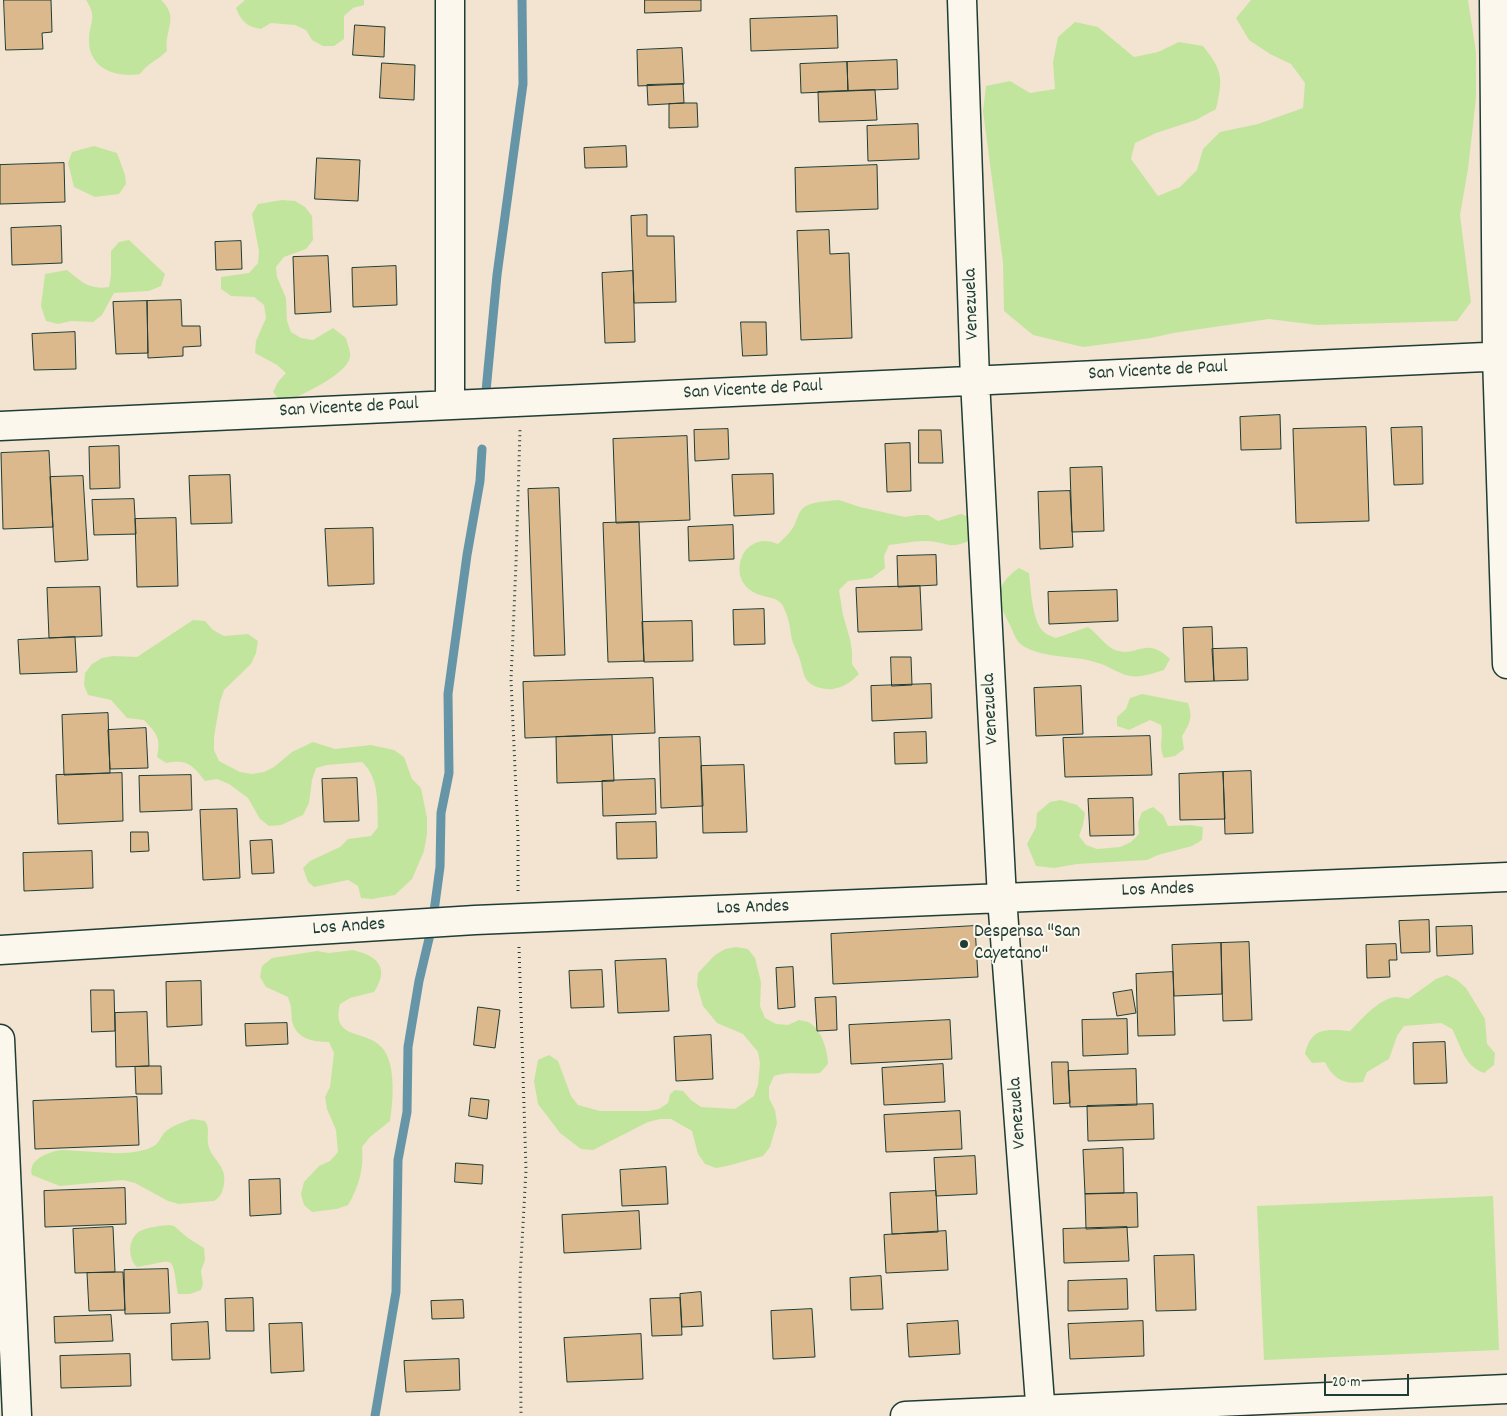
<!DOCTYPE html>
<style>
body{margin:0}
#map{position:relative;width:1507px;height:1416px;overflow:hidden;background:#f2e4d0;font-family:Dekko,sans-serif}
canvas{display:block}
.scale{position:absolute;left:1324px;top:1374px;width:85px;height:22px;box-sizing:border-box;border:2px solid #1f3d34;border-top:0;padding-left:6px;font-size:15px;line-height:18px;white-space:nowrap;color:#1f3d34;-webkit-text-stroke:4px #fbf7ec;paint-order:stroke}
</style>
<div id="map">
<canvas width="1507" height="1416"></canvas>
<div class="scale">20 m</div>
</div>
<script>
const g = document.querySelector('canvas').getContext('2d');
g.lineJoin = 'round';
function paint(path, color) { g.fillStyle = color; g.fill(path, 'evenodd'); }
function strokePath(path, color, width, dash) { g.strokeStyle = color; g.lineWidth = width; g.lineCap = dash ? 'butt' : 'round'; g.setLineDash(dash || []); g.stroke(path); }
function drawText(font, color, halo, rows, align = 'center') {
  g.font = font + ' Dekko,sans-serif'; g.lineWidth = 4; g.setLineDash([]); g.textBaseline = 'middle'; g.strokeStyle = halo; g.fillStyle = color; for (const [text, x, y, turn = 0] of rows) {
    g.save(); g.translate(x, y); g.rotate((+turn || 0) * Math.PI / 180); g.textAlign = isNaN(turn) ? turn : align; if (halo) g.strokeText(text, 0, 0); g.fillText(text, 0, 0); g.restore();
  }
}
const green = new Path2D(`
 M86,0H161C180,18 164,29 167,51C157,61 149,62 140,74C117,78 89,69 89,41C89,22 98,18 86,0Z
 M245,0H364V5L353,8L344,16V39L334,46H323L312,40L306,30L295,25L271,23L261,29C247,27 241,21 236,8Z
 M1251,0H1468L1476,52V98L1468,169L1460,215L1471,302L1457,321L1317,325L1269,319L1173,333L1151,338L1083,347L1033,335L1004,311L1003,263L983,111L986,86L1010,81L1030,93L1055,89L1053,62L1058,37L1075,22L1098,27L1134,57L1158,52L1179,42L1203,46C1223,71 1223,78 1216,109L1196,120L1156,133L1135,143L1131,159L1158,196L1180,187L1197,170L1203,149L1220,132L1258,124L1303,108L1305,83L1291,64L1270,54L1249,40L1236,18Z
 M94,146L117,153L125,175L126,184L119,194L95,197L74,187L68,163L72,152Z
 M282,200L295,201L305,207L312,216L313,240L306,249L284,257L276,267L277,277L286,298L287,321L291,332L301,338L313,340L333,328L346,338C347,343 351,352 350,357C347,375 298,397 282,403L273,392L278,382L286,373L277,365L255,353L256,341L266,318L264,305L254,297L231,296L221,289V277L249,273L258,263L259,251L252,214L258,204Z
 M129,240L165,274L161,286L149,291L114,293L102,315L93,322L71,321L58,324L46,321L41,306L45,274L67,270C82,282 89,290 109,287L111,275V251L119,242Z
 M839,500L860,507L905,517L917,515H928L938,521L961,514L972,518L971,540C947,551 947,541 925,541C913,541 900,544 889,545L884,556L885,568L872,578L848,581L839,590L843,615L850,639L852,652V664L859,674C851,682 844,687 833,689C824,690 811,687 806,679C803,674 802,666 800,660C798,652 792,644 791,635C789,622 789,619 783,606C778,597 768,598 760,595C745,590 737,578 740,563C742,555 745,549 752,545C761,539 769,541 778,544C784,538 790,533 794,526C797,520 798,513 803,508C811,501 829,501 839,500Z
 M1019,568L1029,573C1031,589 1032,622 1044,632C1047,635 1052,636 1056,638L1088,627C1097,633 1105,646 1115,650C1138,658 1145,635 1170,659L1164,670C1153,673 1142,678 1130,676C1119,674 1109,666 1098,663C1076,655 1049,659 1027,648C1018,645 1014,635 1011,627C998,603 992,586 1019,568Z
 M193,620L205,621L213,630L224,636L248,634L258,641L256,653L251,664L224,690L220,702L214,737V750L219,761L240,772L252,774L264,772L274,767L292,752L313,742L335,749L371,745L394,750L404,757L412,779L421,788L427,818V834L424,851L412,879L395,895L372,899L361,898L358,886L348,880L314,887L308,882L303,868L310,861L340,847L348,839L371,836L378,827C377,804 380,779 362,762L327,765L316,768L312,780L309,803L303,815L281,825L269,826L260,819L248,798L229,784L217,779L205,781C192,765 188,759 166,763L157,757C161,738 157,734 144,720L127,718L111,700L88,695L84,685L85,673L92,664L102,658L113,656L137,657Z
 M1142,694L1188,703C1193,717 1190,724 1182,736L1184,749L1175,756L1164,758C1158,744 1164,739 1161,725L1150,720L1129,730L1117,726V717L1126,709L1130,698Z
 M1061,800L1077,805L1085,813L1083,825L1079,836L1086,845L1097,849L1120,847L1131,842L1139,834L1138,822L1142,812L1153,807L1163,815L1168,826L1191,825L1203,827L1202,840L1192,846L1158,855L1147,860L1077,864L1054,868L1036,866L1027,844L1036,827L1037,813L1050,802Z
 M736,947L748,949L755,958L761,982L760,1006L765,1018L776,1024L788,1025L799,1020C802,1021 807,1021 810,1023C822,1031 828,1051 828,1064L820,1073C804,1075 790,1071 774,1076L769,1087V1098L775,1110L777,1123L770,1147L763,1156L727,1166L716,1168L705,1164L698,1154L692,1131L671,1119H660L648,1122L593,1150L581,1149L560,1133L538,1104L534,1081L538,1060L549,1055L558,1061L571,1096L578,1105L600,1111H648L659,1109L668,1103L670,1094L675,1090L683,1091L691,1100L701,1107L735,1109L754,1096L758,1085L760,1063L758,1052L743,1034L717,1023L703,1006L697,985L698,973L715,955L725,949Z
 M353,950C378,956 390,968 374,992L350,998L340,1004C330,1042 369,1028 384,1050C396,1067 393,1102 390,1121L370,1137L362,1147C364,1168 359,1187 348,1205L337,1209L312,1212L304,1205L301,1194L304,1182L319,1166L330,1161L338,1152L336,1130L327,1109L325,1097L330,1087L334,1053L329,1042C313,1042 296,1039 292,1021C291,1017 292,1013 291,1009C291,1005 289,1001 288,997L266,987L260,977L262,966L272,958L317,951L329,953Z
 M1447,975L1457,980L1466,988L1485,1019L1487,1044L1495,1053L1494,1065L1484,1073C1463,1065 1462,1047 1452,1029L1441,1023L1404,1026L1397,1036L1389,1059L1367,1072L1363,1082C1344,1085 1333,1079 1325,1062L1312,1063L1305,1054C1311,1027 1326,1029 1350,1031C1362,1019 1378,999 1396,997C1400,997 1404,998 1408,999L1436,979Z
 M192,1119L205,1121C210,1128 207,1134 208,1143C210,1161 230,1164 223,1189C221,1195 219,1198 214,1201L179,1204L168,1201L135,1183L123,1180L60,1186L32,1175C28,1161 44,1154 56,1151C63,1149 72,1151 79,1151C102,1152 130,1157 152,1147C159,1144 160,1138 164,1133C171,1126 183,1122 192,1119Z
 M1493,1196L1499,1350L1264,1360L1257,1206Z
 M169,1225L174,1226L188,1238L204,1248L205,1260L201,1271L203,1284L201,1290L190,1294H178C171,1253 177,1260 137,1267C127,1258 128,1238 140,1231C149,1227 159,1226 169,1225Z`);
const stream = new Path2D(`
 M486,391L497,275L523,84L522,0
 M375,1416L396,1292L398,1160L407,1112L408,1047L419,981L432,926L440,867L441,813L449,773L448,694L467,555L480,481L482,449`);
const building = new Path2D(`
 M4,0H51L52,32L42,33L43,49L6,50Z
 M645,0H701V11L645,13Z
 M837,16L838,48L751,51L750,19Z
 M355,25L385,27L384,57L353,55Z
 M682,48L684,84L638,86L637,50Z
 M897,60L898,89L848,91L847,62Z
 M847,62L848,91L801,93L800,64Z
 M382,63L415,65L414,100L380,98Z
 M683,84L684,103L648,105L647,85Z
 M875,90L877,120L819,122L818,92Z
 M684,103H697L698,127L669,128V104Z
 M918,124L919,159L868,161L867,126Z
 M626,146L627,167L585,168L584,148Z
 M317,158L360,160L358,201L315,199Z
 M64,163L65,202L0,204V165Z
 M877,165L878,209L796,212L795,168Z
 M647,215V236H674L676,302L634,303L631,216Z
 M61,226L62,263L12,265L11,228Z
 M829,230L830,254L849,253L852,338L801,340L797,231Z
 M241,241L242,269L216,270L215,242Z
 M328,256L331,312L295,314L293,257Z
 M396,266L397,305L353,307L352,268Z
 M633,271L635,342L605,343L602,273Z
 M181,300L182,326H200L201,346L183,347V356L148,358L147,301Z
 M147,301L148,353L116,354L113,302Z
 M741,322H766L767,355L743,356Z
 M75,332L76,369L34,370L32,334Z
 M1280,415L1281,449L1241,450L1240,417Z
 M1366,427L1369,521L1296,523L1293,429Z
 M1422,427L1423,484L1394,485L1391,428Z
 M728,429L729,459L695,461L694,430Z
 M919,430H941L943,463H919Z
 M687,436L690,520L616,523L613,439Z
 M910,443L911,491L887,492L885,444Z
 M119,446L120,488L90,489L89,447Z
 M49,451L53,527L3,529L1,453Z
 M1102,467L1104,531L1072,532L1070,468Z
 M773,474L774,514L734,516L732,475Z
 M230,475L232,523L191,524L189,476Z
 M83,476L88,560L55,562L50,477Z
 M559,488L565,655L534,656L528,489Z
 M1070,491L1073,547L1040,549L1038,492Z
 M134,499L136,534L94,535L92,500Z
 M176,518L178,586L137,587L135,519Z
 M639,522L644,661L608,662L603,523Z
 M733,525L734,559L689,561L688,527Z
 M373,528L374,584L328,586L325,529Z
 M936,555L937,585L898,587L897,556Z
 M920,586L922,630L858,632L856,588Z
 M100,587L102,636L49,638L47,588Z
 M1117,590L1118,621L1049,624L1048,592Z
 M764,609L765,644L734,645L733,610Z
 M692,621L693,661L644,662L642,622Z
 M1212,627L1214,681L1185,682L1183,628Z
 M75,637L77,672L20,674L18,640Z
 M1247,648L1248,680L1214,681L1212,649Z
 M891,657H911L912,685L892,686Z
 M653,678L655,733L525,738L523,682Z
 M931,684L932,718L872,721L871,686Z
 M1081,686L1083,734L1036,736L1034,688Z
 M108,713L110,773L64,775L62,715Z
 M146,728L148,768L110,769L108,730Z
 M926,732L927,763L895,764L894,733Z
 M612,735L614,781L557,783L556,737Z
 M1150,736L1152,775L1065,777L1063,738Z
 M700,737L703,806L661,808L659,738Z
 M744,765L747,832L703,833L701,766Z
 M1251,771L1253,833L1225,834L1223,772Z
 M1223,772L1225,819L1180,820L1179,774Z
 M122,773L123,821L58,824L56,775Z
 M191,775L192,810L140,812L139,776Z
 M357,778L359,821L324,822L322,779Z
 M655,779L656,814L603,816L602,781Z
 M1133,798L1134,835L1090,836L1088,799Z
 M237,809L240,878L203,880L200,810Z
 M656,822L657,858L617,859L616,823Z
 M131,832H148L149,851L131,852Z
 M272,840L274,873L252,874L250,841Z
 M92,851L93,888L24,891L23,853Z
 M1429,920L1430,952L1401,953L1399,921Z
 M975,926L978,977L833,984L831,934Z
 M1472,926L1473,954L1437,956L1436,927Z
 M1249,942L1252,1020L1223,1021L1221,943Z
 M1221,943L1222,994L1174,996L1172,945Z
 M1396,944L1397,960H1389L1390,977L1367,978L1366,945Z
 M666,959L669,1011L618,1013L615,961Z
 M793,967L795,1007L778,1009L776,968Z
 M602,970L604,1007L571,1008L569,971Z
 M1173,972L1175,1035L1138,1036L1136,974Z
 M201,981L202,1025L167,1027L166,982Z
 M91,990H114L115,1031L92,1032Z
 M1132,990L1136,1013L1117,1016L1113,993Z
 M836,997L837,1030L817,1031L815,998Z
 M478,1007L500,1010L495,1048L474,1045Z
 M147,1012L149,1066L116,1067L115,1013Z
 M1127,1019L1128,1054L1083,1056L1082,1020Z
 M950,1020L952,1059L851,1064L849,1025Z
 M287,1023L288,1044L246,1046L245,1024Z
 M711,1035L713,1079L676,1081L674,1037Z
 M1445,1042L1447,1083L1414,1084L1413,1043Z
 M1052,1062H1068L1070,1103L1054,1104Z
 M943,1064L945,1102L884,1105L882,1068Z
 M149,1066H161L162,1094H136L135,1067Z
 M1136,1069L1137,1105L1070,1107L1068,1071Z
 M137,1097L139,1145L35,1149L33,1101Z
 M471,1098L489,1100L487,1119L469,1116Z
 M1153,1104L1154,1139L1088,1141L1087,1106Z
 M960,1111L962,1149L886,1152L884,1115Z
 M1123,1148L1124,1193L1085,1194L1083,1150Z
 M975,1156L977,1194L936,1196L934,1158Z
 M456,1163L483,1165L482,1184L455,1182Z
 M666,1167L668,1204L622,1206L620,1170Z
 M280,1179L281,1214L250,1216L249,1180Z
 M125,1188L126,1224L45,1227L44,1191Z
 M936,1191L938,1232L892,1234L890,1193Z
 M1137,1193L1138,1227L1086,1229L1085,1194Z
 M639,1211L641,1249L564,1253L562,1215Z
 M113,1227L115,1272L75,1273L73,1229Z
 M1127,1227L1129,1261L1064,1263L1063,1229Z
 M946,1231L948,1270L886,1273L884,1235Z
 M1194,1255L1196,1310L1156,1311L1154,1256Z
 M168,1269L170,1313L125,1314L124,1270Z
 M115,1272H123L125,1310L89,1311L87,1273Z
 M881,1276L883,1309L851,1310L850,1278Z
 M1127,1279L1128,1309L1068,1311V1281Z
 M701,1292L703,1326L682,1327L680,1294Z
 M253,1298L254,1331H226L225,1299Z
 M680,1298L682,1335L652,1336L650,1299Z
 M463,1300L464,1318L432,1319L431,1301Z
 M812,1309L815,1357L773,1359L771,1311Z
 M111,1315L113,1341L55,1343L54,1317Z
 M958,1321L960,1354L909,1357L907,1324Z
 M1143,1321L1144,1356L1070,1359L1068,1324Z
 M208,1322L210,1359L172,1360L171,1324Z
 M302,1323L304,1371L271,1373L269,1324Z
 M641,1334L643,1379L567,1382L564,1338Z
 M130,1354L131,1386L61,1388L60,1356Z
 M459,1359L460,1390L406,1392L404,1361Z`);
const path = new Path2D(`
 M518,891V835L511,680L516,563L520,430
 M519,947L526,1170L520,1279L521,1416`);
const minor = new Path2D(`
 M450,0V404
 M962,0L975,380L1002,898L1041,1416
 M1494,0L1497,356L1507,664
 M0,426L1507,356
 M0,950L475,920L1507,877
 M0,1039L17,1416
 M905,1416L1507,1389`);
const markers = [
 [964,944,5,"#1f3d34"]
];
const streetNames = [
 ["Venezuela",973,304,-92],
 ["San Vicente de Paul",1158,372,-3],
 ["San Vicente de Paul",753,391,-3],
 ["San Vicente de Paul",349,409,-3],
 ["Venezuela",992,709,-93],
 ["Los Andes",1158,891,-2],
 ["Los Andes",753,909,-2],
 ["Los Andes",349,928,-4],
 ["Venezuela",1019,1113,-94]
];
const poiNames = [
 ["Despensa \"San",974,933],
 ["Cayetano\"",974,955]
];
paint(green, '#c2e59e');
strokePath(stream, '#6695a8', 9);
paint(building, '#dcb88d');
strokePath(building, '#1f3d34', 1);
strokePath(minor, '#1f3d34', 31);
strokePath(path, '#1f3d34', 3, [1, 4]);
strokePath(minor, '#fbf7ec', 28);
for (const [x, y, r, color] of markers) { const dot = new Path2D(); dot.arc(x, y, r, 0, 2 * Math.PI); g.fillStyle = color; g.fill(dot); strokePath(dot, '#fbf7ec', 2); }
drawText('19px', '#1f3d34', '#fbf7ec', streetNames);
drawText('19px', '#1f3d34', '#fbf7ec', poiNames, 'left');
</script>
